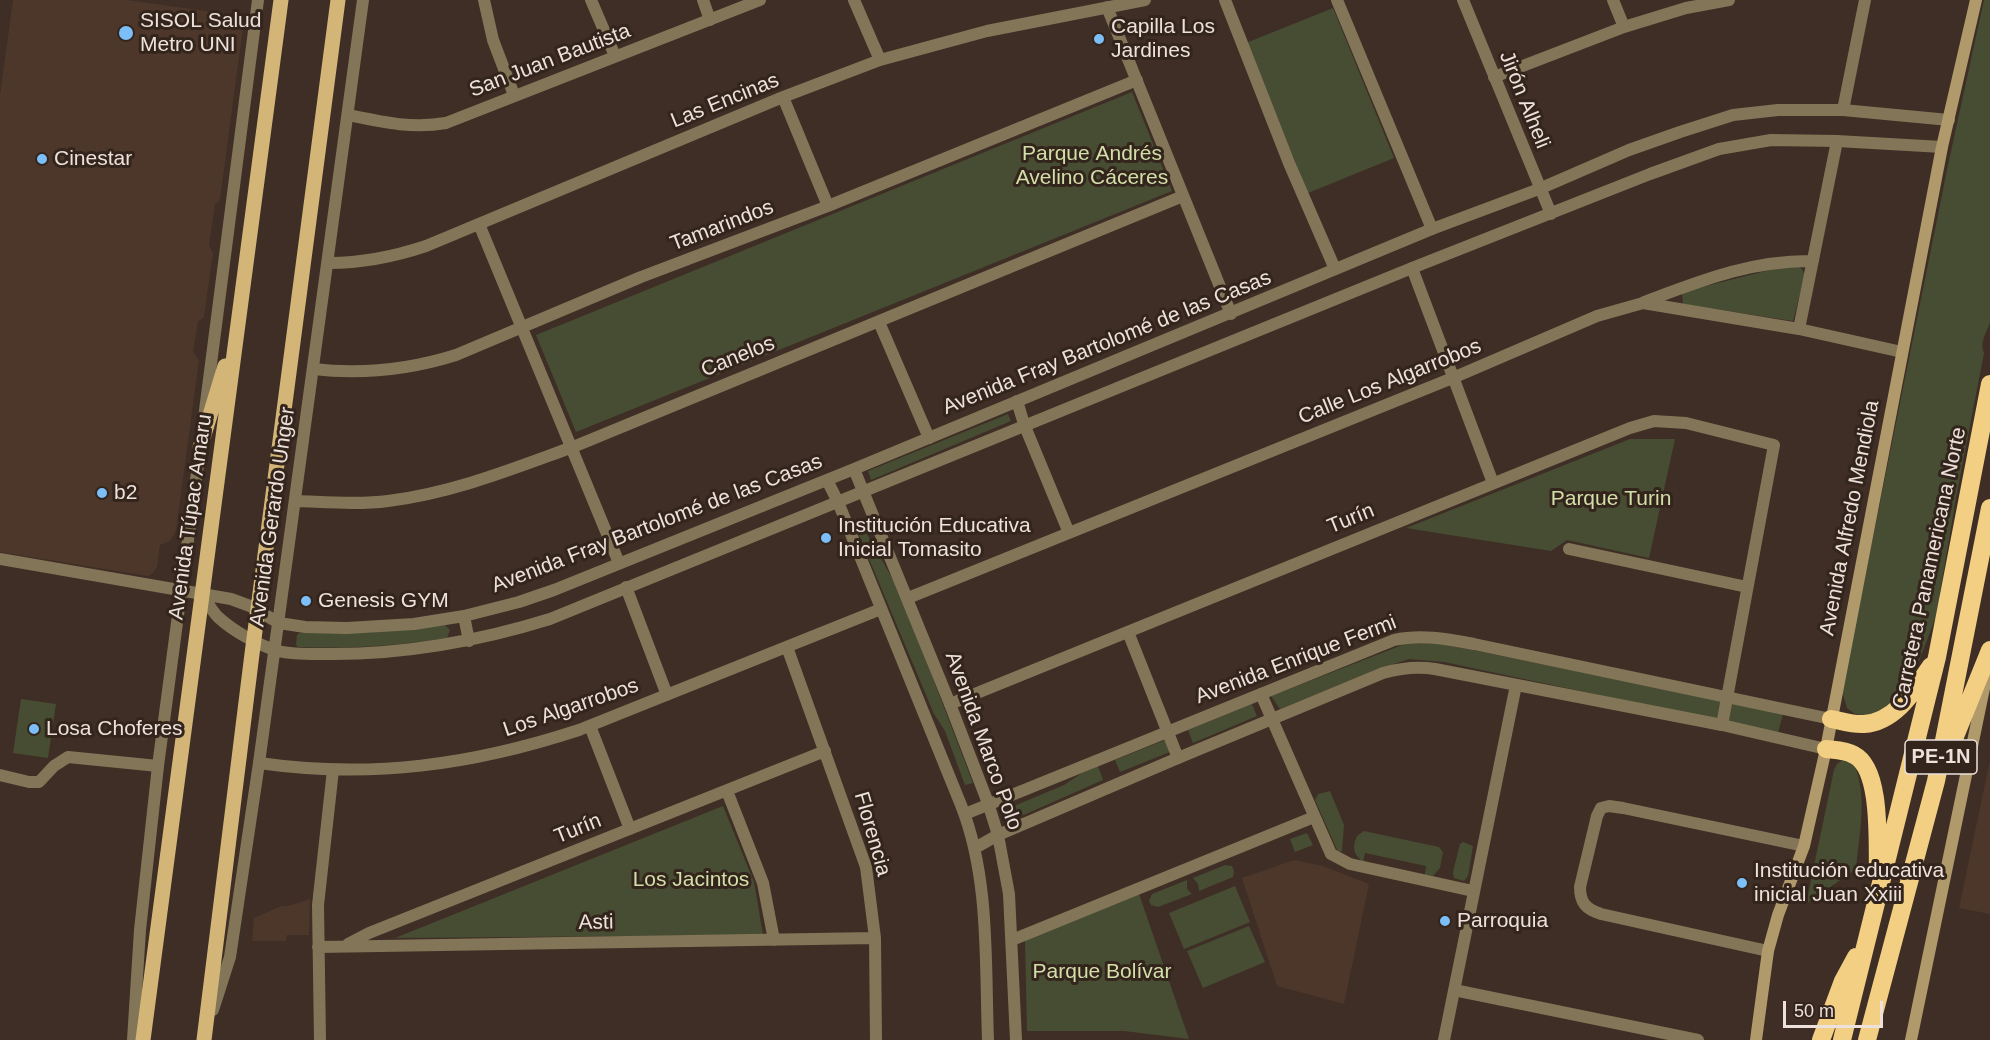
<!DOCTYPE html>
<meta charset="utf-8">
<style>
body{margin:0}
#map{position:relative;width:1990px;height:1040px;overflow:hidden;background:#3e2e25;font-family:Helvetica,sans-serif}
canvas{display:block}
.scale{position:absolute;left:1783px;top:1001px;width:100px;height:27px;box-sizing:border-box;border:3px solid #ece1db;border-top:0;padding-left:8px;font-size:18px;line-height:21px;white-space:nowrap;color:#ece1db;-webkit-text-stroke:4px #34251c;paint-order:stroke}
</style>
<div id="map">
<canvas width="1990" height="1040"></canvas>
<div class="scale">50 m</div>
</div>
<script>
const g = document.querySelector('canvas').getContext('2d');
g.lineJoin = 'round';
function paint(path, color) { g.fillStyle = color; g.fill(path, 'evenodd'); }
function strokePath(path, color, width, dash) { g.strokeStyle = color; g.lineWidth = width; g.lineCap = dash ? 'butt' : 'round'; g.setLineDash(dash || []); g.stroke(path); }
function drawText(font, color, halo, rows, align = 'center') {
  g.font = font + ' Helvetica,sans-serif'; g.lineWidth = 6; g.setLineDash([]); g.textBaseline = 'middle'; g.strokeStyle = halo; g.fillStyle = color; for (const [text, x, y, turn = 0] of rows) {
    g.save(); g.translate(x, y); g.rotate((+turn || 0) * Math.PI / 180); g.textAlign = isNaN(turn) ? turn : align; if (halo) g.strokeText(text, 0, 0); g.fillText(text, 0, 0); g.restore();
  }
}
const built = new Path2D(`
 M13,0H127L241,16L244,20L220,200L215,204L209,246L213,253L204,317L198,322L193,352L199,360L176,531L170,541L160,545L157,567L152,574L148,576L0,552V95Z
 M1990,760V914L1959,908Z
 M1294,860L1323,866L1369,884L1344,1004L1277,986L1242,878Z
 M310,899L309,935H287L286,941H252L254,918L281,906H288Z`);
const green = new Path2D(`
 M1984,0H1990V321C1988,332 1979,340 1984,353L1956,498L1940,592L1938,611L1916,669L1905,689L1893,704L1878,713L1866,716L1855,714L1847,708L1842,691L1948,165Z
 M1333,8L1394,158L1308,193L1246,43Z
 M1132,92L1172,191L576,432L536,335Z
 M1794,264L1802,269L1805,275L1793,321L1683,304L1682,292Z
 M1008,414L1011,421L871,480L868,471Z
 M1630,439H1675L1649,558L1567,540L1551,551L1406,528Z
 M860,522L899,590L973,783L965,785L945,731L934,714L854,523Z
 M445,625L450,630L447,638C397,646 348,649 298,647L296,645L297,635L299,633H363Z
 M1435,642L1783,714L1778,733L1444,662L1409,659L1378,669L1280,709L1271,696L1405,644Z
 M21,699L56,704L48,758L13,753Z
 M1252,704L1257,716L1193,743L1188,730Z
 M1165,740L1170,752L1120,772L1115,760Z
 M1841,761H1847L1854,764C1868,796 1859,835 1856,869L1806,904L1834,770L1837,764Z
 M1098,766L1103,780L1019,817L1014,806L1064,785L1082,773Z
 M1330,791L1344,825L1342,851L1338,852L1315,800L1318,794Z
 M723,806L754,882L763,935L395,938Z
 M1364,831L1439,847L1443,852L1440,868L1433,876L1425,875L1426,866L1365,853L1363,862C1353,854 1352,847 1357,836Z
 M1307,833L1313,845L1295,852L1290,839Z
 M1463,842L1473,846L1468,876L1464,881L1454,878L1453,872L1460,844Z
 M1225,865L1232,866L1234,871L1233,877L1199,891L1198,884L1193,878Z
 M1187,880V889L1192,894L1158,907L1151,905L1149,901L1152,894Z
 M1235,886L1250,922L1184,949L1169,913Z
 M1139,894L1189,1039L1124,1031H1027L1025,940Z
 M1249,926L1265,962L1203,988L1187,951Z`);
const minor = new Path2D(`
 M484,0L493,40L514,95
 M591,0L615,56
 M703,0L710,20
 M854,0L880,60
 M1225,0L1289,163L1335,269
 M1337,0L1432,229
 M1613,0L1624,27
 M1107,7L1231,314
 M1494,77L1624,27L1686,8L1729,0
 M783,97L828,206
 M1843,110L1865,0
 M348,115C382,122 412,129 446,123L760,0
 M479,224L619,563
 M329,263C363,263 393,257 426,246L783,97L880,60L987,31L1145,0
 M1412,268L1493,483
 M1644,302C1700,281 1751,260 1813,261
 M879,322L929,438
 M1799,329L1837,141
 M313,369C363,375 408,370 456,355L641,277L828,206L1137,80
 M1017,401L1024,424L1069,533
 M296,501C326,502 358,505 388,501C453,493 512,469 573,447L1183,196
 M1569,549L1747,587
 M626,587L667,695
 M908,598L1455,377L1597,316L1643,303L1799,329L1902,352
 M1128,632L1178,758
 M787,647L866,867L875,938L876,1040
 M1261,694L1331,854L1350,864L1473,891
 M950,704L1630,428L1654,421L1686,423L1774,445L1722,725
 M590,726L630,829
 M259,763C371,779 472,765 579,730L881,609
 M0,775L29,782H39L54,766L68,757L158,766
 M727,791L763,883L774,940
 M1012,940L1314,817
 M348,944L369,933L825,751
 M318,947L875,938
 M1768,951L1601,914C1586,909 1580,903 1580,887L1597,816L1601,808L1609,806L1623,808L1804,846
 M1454,990L1698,1040
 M320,1040L318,905L333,770
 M1444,1040L1516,685`);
const tertiary = new Path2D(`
 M1463,0L1551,214
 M204,418L258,0
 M854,469L950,704L988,803L998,835L1009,894L1016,1040
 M827,480L838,502L961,805C990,878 985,963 988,1040
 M0,559L231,599L250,606L279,623L305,627L347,628L414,624L464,616L519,602L554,590L854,469L1432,229L1539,189L1629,150L1680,132L1733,115L1778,110H1843L1949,120
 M202,594C207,602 212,611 218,617C233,631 258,645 278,651C295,655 315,654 333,654C408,654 479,641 550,619L1412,268L1650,174L1719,149L1771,140L1837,141L1942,147
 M464,616L469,641
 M965,814L1394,640C1421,634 1447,639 1474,644L1831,719
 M975,848L998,835L1178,758L1383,673C1401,668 1417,666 1435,669L1722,725L1826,749
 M213,1010L230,957L259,763L363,0
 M133,1040L140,930L158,766L201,442`);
const secondary = new Path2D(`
 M1756,1040L1768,951L1778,915L1804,846L1826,749L1942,147L1976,0
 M1911,1040L1987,674`);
const primary = new Path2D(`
 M200,448L225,366
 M143,1040L281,0
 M204,1040L252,654L338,0`);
const motorway = new Path2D(`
 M1831,719C1842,721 1853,725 1864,724C1896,722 1915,689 1931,666
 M1952,744L1990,650
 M1826,749C1835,750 1846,750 1854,755C1882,769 1877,843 1878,871
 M1821,1040L1843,981L1856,957
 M1842,1040L1937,657L1990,384
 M1867,1040L1936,781L1990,508`);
const markers = [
 [126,33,8,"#7bbef8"],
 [1099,39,6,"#7bbef8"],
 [42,159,6,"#7bbef8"],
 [102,493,6,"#7bbef8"],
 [826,538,6,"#7bbef8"],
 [306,601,6,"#7bbef8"],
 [34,729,6,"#7bbef8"],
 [1742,883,6,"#7bbef8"],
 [1445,921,6,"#7bbef8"]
];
const shields = [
 [1941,757,72]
];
const shieldNames = [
 ["PE-1N",1941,757]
];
const poiNames = [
 ["SISOL Salud",140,21],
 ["Metro UNI",140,45],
 ["Capilla Los",1111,27],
 ["Jardines",1111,51],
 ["Cinestar",54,159],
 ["b2",114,493],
 ["Institución Educativa",838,526],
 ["Inicial Tomasito",838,550],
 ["Genesis GYM",318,601],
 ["Losa Choferes",46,729],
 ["Institución educativa",1754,871],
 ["inicial Juan Xxiii",1754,895],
 ["Parroquia",1457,921]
];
const streetNames = [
 ["San Juan Bautista",550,61,-21],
 ["Jirón Alheli",1524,100,68],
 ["Las Encinas",725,101,-22],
 ["Tamarindos",722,226,-21],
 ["Avenida Fray Bartolomé de las Casas",1107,343,-22],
 ["Canelos",738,357,-22],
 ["Calle Los Algarrobos",1390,382,-22],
 ["Avenida Túpac Amaru",191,517,-82],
 ["Avenida Gerardo Unger",273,517,-82],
 ["Avenida Alfredo Mendiola",1850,518,-79],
 ["Turín",1351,519,-22],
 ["Avenida Fray Bartolomé de las Casas",657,524,-21],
 ["Carretera Panamericana Norte",1930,568,-78],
 ["Avenida Enrique Fermi",1296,660,-21],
 ["Los Algarrobos",571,708,-19],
 ["Avenida Marco Polo",983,741,70],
 ["Turín",578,829,-22],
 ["Florencia",872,834,74],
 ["Asti",596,923,-1]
];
const parkNames = [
 ["Parque Andrés",1092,154],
 ["Avelino Cáceres",1092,178],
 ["Parque Turin",1611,499],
 ["Los Jacintos",691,880],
 ["Parque Bolívar",1102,972]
];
paint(built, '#4d372a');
paint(green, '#474d33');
strokePath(minor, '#837557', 12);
strokePath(tertiary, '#837557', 12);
strokePath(secondary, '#b0996a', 12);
strokePath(primary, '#d3b677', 15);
strokePath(motorway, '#f3cf83', 18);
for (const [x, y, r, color] of markers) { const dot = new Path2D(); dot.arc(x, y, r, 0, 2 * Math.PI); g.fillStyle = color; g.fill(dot); strokePath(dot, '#34251c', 2); }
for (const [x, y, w] of shields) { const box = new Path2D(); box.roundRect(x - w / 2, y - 17, w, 34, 4.5); g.fillStyle = '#34251c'; g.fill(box); strokePath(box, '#ece1db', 1.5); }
drawText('bold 20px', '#ece1db', null, shieldNames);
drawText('21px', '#ece1db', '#34251c', poiNames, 'left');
drawText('21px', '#ece1db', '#34251c', streetNames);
drawText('21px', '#d2dfa9', '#34251c', parkNames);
</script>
